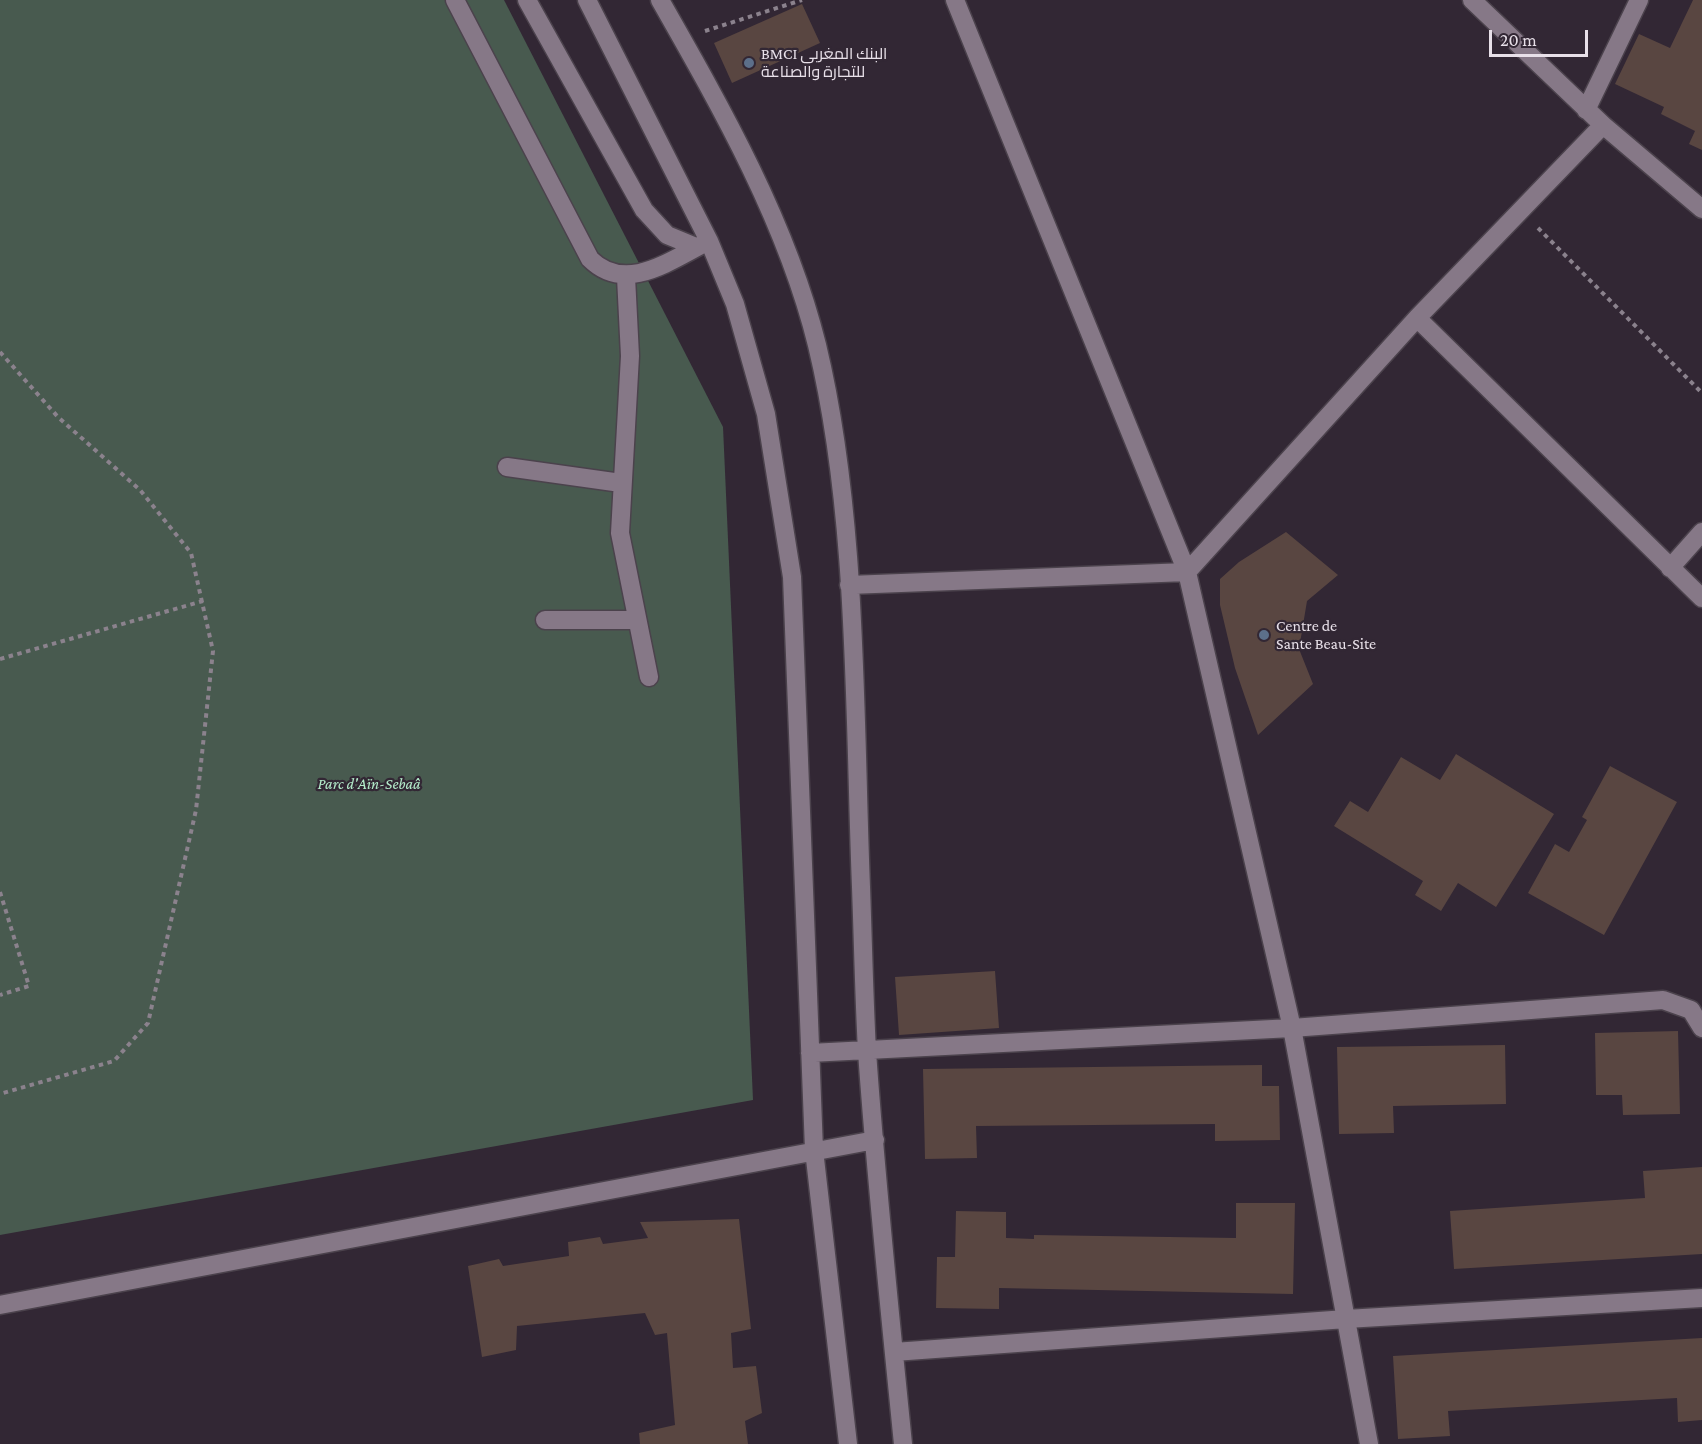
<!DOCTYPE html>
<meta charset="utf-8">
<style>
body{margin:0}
#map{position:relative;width:1702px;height:1444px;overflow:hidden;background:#322734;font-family:"Crimson Pro",serif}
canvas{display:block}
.scale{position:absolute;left:1489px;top:30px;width:99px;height:27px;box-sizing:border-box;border:3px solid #e8e0e9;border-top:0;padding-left:8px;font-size:18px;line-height:21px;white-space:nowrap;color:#e8e0e9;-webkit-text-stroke:4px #322734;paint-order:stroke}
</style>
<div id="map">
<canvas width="1702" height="1444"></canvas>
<div class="scale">20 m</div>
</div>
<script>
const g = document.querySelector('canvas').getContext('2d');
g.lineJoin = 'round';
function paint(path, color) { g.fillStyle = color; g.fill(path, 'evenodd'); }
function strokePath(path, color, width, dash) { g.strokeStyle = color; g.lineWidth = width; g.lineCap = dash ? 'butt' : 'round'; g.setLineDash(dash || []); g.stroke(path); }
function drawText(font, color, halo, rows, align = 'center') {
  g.font = font + ' "Crimson Pro",Cairo,serif'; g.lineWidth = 4.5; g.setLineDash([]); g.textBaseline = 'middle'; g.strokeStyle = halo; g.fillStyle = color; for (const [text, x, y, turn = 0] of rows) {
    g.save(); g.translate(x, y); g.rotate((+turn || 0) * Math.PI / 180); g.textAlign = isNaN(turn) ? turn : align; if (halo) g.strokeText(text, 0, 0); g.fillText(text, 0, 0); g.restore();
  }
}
const green = new Path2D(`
 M0,0H504L723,427L753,1100L0,1235Z`);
const building = new Path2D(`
 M1693,0H1702V150L1689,144L1695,131L1661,114L1664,107L1615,84L1639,34L1670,48Z
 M802,4L820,43L732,83L714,43Z
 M1286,532L1338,575L1307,601L1299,649L1313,684L1258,735L1235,668L1220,605V579L1239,562Z
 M1456,754L1554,814L1496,907L1458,883L1441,911L1415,895L1423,881L1334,826L1350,801L1368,812L1401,757L1440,780Z
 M1610,766L1677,802L1604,935L1528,893L1555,844L1569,852L1587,820L1582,817Z
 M995,971L999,1028L899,1035L895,977Z
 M1678,1031L1680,1114L1623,1115L1622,1095H1596L1595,1033Z
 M1505,1045L1506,1104L1393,1106L1394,1133L1339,1134L1337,1047Z
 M1262,1065V1086H1279L1280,1140L1215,1141V1124L976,1126L977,1158L925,1159L923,1069Z
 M1702,1167V1254L1454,1269L1450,1211L1645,1198L1643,1171Z
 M1236,1203H1295L1293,1294L999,1288V1309L936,1308L937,1257H955L956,1211L1006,1212V1238L1034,1239V1235L1236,1238Z
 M739,1219L751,1329L731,1333L733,1368L756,1366L762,1413L745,1421L748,1444H640L639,1433L675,1425L667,1333L655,1335L645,1313L517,1326L516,1350L482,1357L468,1266L499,1259L503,1266L569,1256L568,1242L600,1237L603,1244L648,1238L640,1222Z
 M1702,1338V1420L1678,1422L1677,1398L1448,1411L1450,1436L1398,1439L1393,1356Z`);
const path = new Path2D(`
 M705,31L802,0
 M1538,228L1702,393
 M0,352L58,417L140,490L191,553L213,651L196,810L148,1023L114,1061L0,1094
 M0,659L203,601
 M0,892L29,986L0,995`);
const minor = new Path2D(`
 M455,0L590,259C626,295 672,259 709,241
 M527,0L644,210L667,235L696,247
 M587,0L709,241L735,304L766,414L792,577L814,1150L848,1444
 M660,0C722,109 787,223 817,345C858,515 854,712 861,887C863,941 864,996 867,1051C876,1182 890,1313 903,1444
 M955,0L1187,572L1292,1028L1369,1444
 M1472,0L1603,125L1702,209
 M1586,110L1639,0
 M626,277L630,356L620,533L649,677
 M1417,318L1702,598
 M507,467L621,483
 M1670,568L1702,532
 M849,585L1187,572L1417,318L1603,125
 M545,620H637
 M810,1053L1292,1028L1663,1000L1691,1010L1702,1028
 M0,1305L875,1140
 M894,1352L1346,1319L1702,1298`);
const markers = [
 [749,63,6,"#5c6f8a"],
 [1264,635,6,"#5c6f8a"]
];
const poiNames = [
 ["BMCI البنك المغربي",761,54],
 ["للتجارة والصناعة",761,72],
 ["Centre de",1276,626],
 ["Sante Beau-Site",1276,644]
];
const parkNames = [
 ["Parc d'Aïn-Sebaâ",369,784]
];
paint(green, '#485a4f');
paint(building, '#594641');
strokePath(minor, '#4b424c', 21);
strokePath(path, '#8b828d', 4, [4.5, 4.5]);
strokePath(minor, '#867887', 18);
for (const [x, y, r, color] of markers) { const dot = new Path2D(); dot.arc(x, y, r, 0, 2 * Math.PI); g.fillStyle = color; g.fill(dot); strokePath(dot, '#322734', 2); }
drawText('16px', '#e8e0e9', '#322734', poiNames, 'left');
drawText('italic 16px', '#b3ebca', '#322734', parkNames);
</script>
